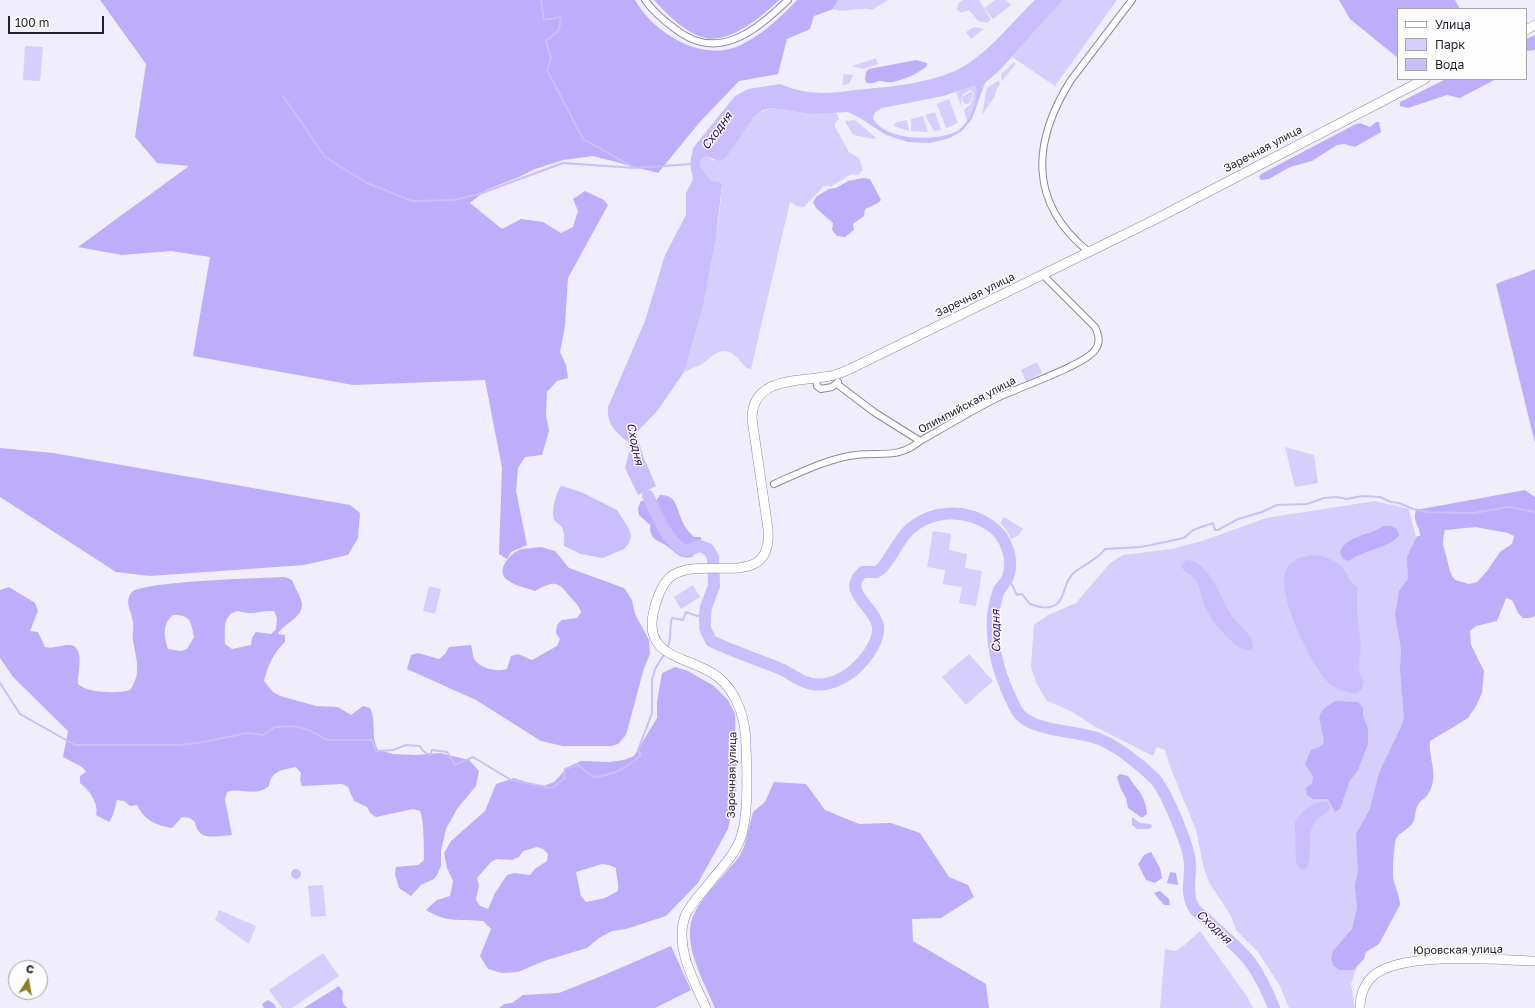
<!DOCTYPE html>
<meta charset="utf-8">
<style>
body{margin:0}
#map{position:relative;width:1535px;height:1008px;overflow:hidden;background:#f0eefc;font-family:"Golos Text",sans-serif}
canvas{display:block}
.legend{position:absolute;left:1397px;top:8px;width:130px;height:72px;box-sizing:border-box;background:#fdfdfd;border:1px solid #a5a4a9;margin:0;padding:5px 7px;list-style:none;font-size:12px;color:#211f2c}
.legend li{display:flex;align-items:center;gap:8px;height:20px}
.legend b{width:20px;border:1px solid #a5a4a9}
.north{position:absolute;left:8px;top:960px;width:40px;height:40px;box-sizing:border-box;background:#fdfdfd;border:1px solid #a5a4a9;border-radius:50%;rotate:11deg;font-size:11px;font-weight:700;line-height:16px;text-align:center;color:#211f2c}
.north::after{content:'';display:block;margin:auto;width:14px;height:18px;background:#877e25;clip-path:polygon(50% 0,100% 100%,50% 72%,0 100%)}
.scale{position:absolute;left:8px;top:16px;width:96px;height:18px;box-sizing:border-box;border:2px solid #211f2c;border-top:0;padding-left:5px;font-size:12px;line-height:14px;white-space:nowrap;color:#211f2c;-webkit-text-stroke:3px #fdfdfd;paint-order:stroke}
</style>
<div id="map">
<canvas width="1535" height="1008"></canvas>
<ul class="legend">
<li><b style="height:5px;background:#fff"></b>Улица</li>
<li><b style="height:11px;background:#d6cefc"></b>Парк</li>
<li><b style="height:11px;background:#cbbefe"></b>Вода</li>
</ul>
<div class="north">С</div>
<div class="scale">100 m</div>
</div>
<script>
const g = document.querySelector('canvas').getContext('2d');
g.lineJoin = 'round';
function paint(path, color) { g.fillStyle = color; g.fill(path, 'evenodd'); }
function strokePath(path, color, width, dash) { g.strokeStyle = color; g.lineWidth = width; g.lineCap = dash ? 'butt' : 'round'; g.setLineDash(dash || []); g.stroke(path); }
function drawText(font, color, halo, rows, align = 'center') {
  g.font = font + ' "Golos Text",sans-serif'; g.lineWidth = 3; g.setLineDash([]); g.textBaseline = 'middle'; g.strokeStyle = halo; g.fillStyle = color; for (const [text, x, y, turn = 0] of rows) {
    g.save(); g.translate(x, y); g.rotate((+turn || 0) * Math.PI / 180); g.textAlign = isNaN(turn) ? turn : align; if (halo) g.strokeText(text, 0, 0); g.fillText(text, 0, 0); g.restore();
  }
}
const green = new Path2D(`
 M838,0H888L872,10C857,6 846,14 833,9Z
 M963,0H979L991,20L987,23L978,21L969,10C964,12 961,14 957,10L958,4Z
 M995,0H1006L1011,5L993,19L984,8Z
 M1063,0H1117L1055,86L1012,57Z
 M974,27L984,29L971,39L966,32Z
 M25,46L43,47L40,81L23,80Z
 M876,58L878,64L863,69L852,66Z
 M1014,62L1016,64L1002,81L1001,78L1002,73Z
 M844,74L853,75L849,84L842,85Z
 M999,80L1000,84L996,90L995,96L982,115L987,88Z
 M971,86L976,87C978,99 972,111 967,121L964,110L971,104L974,92L970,90L963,94L961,99L962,109L956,92Z
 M971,92L973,93L970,103L966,104L962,101V97Z
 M949,99L958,123L946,128L937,104Z
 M771,108L811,114L836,112L839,119L835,123V127L849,152L859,158L863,170L858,175L851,174L832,186H824L804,207L797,206L790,202L751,369L746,368C738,358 729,345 715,354C710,357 707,361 702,364C696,367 690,369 684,372C701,311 718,248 722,184L719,182H711L700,166L701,160L706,156L713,160L725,159C737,139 748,115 771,108Z
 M935,112L941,130L934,131L925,115Z
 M923,116L928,132L911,131V119Z
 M855,120L875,137V139L853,135L845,121Z
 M907,120L909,131L894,126L895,123Z
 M1037,362L1042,373L1026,381L1021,370Z
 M1285,447L1314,455L1318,483L1295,487Z
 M1375,501L1409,509L1416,537L1409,591L1408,721L1393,863L1351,984L1355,1008H1289L1280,986L1258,952L1236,930L1231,916L1210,884L1204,869L1196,830L1171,769L1165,750L1157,747L1153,756L1094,726L1071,711L1047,701L1036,683L1031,667L1034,625L1048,615L1076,603L1110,563L1123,555L1171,549L1202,541L1266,518Z
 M1004,517L1023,529L1018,536L1011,539L1007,531L1000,523Z
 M933,531L951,534L949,550L967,554L965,568L982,571L976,606L959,603L962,587L943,584L945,570L927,567Z
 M693,585L700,597L681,609L674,597Z
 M429,586L441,589L435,614L423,611Z
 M969,654L993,681L966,705L942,677Z
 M323,885L326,916L311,917L308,886Z
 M219,910L256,926L249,944L215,920Z
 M1200,931L1248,998L1253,1008H1160L1165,949L1175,951L1186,944Z
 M323,953L339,976L292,1008H282L269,990Z`);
const forest = new Path2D(`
 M100,0H635C653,32 699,61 736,47C759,38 781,17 797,0H838L833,9L814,16L810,29L787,39L778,74L739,81L699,123L658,173L593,156L563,160L535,169L519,177L486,190L470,203L502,229L521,219L543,222L561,233L573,227L578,211L573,199L585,191L604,200L608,205L568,278L565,326L560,352L566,365L568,378L557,381L547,392L546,415L549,431L542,455L525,457L518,468L516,491L527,545L511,552L507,559L499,554L502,468L485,380L353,385L193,356L210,257L171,251L122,255L78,247L189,166L157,163L135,137L146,64Z
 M654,0H779C763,16 729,44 705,38C684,32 668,15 654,0Z
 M1339,0H1455L1460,9H1398V58L1350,19Z
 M1535,35V50L1526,51V39Z
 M916,60L927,63V66C919,73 902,81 892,82C888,83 884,81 879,81C875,82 872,84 867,83L865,80L866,72L869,69Z
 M1446,79H1496L1460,98L1447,95L1408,108L1400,106V102Z
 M1376,122H1379L1381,132L1355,147L1344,144L1337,145L1312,161L1290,167L1269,179L1261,180L1259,177L1261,174L1356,124L1360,123L1370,127Z
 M863,178L870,179L881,200L878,203L865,209L864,216L853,224L854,230L845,237L837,236L832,230L833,223L816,208L813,202L817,196L829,189L836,188L848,181Z
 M1535,269V443L1496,284C1509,278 1523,275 1535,269Z
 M0,448L53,453L350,505L360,513L358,538L348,555L304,565L150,576L116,572L0,497Z
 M1525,490L1535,497V616L1530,618H1523L1518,613L1512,600L1506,598L1497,621L1476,626L1470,631L1471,645L1484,671L1482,693L1476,706L1468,718L1430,741C1428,758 1440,776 1428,794C1426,798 1420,800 1418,805C1414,811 1417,818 1411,825C1406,831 1397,833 1395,842C1393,852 1393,865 1393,876C1394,886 1400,895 1400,905L1379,944L1366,952L1364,959L1353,970H1339L1333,965L1331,958L1333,951L1352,929L1357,908L1355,885L1358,871L1356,834L1370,809L1379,773L1402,725L1404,718L1400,670L1401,649L1395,614L1399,591L1408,579L1407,557L1417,536H1420C1420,524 1412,523 1416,510ZM1476,527L1508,533L1514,536L1512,544L1500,552L1487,571L1477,582L1469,584L1455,580C1449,572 1449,567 1447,559C1444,546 1441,544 1445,530Z
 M660,495C676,495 676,506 681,518C683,525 689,532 694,537H701V544L692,557C679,559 678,554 668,547C658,539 650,542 650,525L639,515L638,508L641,501H656Z
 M1383,526H1390L1397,529L1399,536C1385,550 1365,549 1349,561L1343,559L1340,552C1348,534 1368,537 1383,526Z
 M541,547L555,551L569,568L624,588L632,600L635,614L649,640L650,654L644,668L626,735L618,744L611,746H563L541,741L476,700L407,669L411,655L418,653L439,659L445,654L449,647L471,645C473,650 472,657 475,660C481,669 498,672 507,669L511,656L518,654L532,660L557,646L560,639L556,633L557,625L562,620L577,618L581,612C579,606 576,603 572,599C558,582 557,579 535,591C526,588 513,585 506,579C496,570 510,554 519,550C526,548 534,548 541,547Z
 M285,577L292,580C294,587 299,593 301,600C307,617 284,622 278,634L285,635V642C274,652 267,667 264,681L273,692L280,696L316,706L338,707L351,715L363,706L370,708C377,722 370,736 378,750L393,754L416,755L440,753L469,760L479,771L476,786L457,809L446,829L441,851V866L438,873L434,879L421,885L411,896L399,888L395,874L396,867L418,865L424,860C424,849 424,819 420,811L413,809L376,817L370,813L367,807L354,801L348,787L342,784L302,786L300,780L301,773L296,767C282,770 272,770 269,786C253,798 244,787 227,792L225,800L232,835C216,836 198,842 195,822L190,818L182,817L172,828C156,825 145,821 137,805L130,806L124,801L117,800L113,815L109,822L96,815C99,803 89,790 80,783V776L86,772L82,767L63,757L68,731L13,677L0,658V590L9,587L35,603L38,611L30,631L38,632L45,647C53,649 58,646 67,645C87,643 77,674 78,684C87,693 118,694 130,690C142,674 136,658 133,640C132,634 134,628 133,622C132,612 124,603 131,593C139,581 264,578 285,577ZM238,611C255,616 258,610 274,611L277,618L276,629L271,634L256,632L252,638L251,645L232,649L225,644C225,630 222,614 238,611ZM173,615C191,615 191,622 194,637L187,649L181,651L168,649C164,636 162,624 173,615Z
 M675,667L688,671L714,686L728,700L735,714L737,787L728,829L698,883L666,916L626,929L612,931L599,938L587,948L544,961L518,972L502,973L488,969L480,956L491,929L483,921C460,919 447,923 426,910L437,900L450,896L453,881L447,868L444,853L451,841L485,811L496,784L514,778L541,787L554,782L568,767L581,761L609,762L624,760L634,756L657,718V702L662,673ZM537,847L543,849L548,854L547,861L535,869L530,875L514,873L507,875L495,893L488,909L480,906L476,900L479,885L477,878L491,862L497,859L512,860L519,857L523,851ZM602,864L609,865L616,868C616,877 619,882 618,891L605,898L586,902L581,896L576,872Z
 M1336,701L1358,702L1363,708V715L1368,729V744L1358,770L1349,782L1340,809L1335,812L1328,799H1313L1307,795L1306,788L1312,783L1313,776L1305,764L1311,750L1318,748L1324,743C1323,720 1309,715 1336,701Z
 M1120,774L1128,776C1138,792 1145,793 1147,814L1142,818L1128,808L1126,798L1120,787L1117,777Z
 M774,782L806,784L825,810L859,824L891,823L920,833L949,877L968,885L974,897L941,918L912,919L913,941L986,984L989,1008H715C704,982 679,939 695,912C704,895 726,873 739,857L744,847L753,812L765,802Z
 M1151,852L1160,868L1162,878L1155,883L1146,880L1138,864L1144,855Z
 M1170,872L1176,873L1178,885L1167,883Z
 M1160,891L1169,899L1170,905H1164L1154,893Z
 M671,946L691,990L655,1008H499L504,1004L512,1003L523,995L559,993L604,975Z
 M339,986L343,992C342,998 341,1004 348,1008H304Z
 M268,1000L274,1004L276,1008H264L262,1004Z`);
const water = new Path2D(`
 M1035,0H1063L1000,70L985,83L972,119L962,131L950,138L930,143L908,142L886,135L860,118L848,112L811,114L771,108L763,110L753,118L725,159L719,161L706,156L701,160L700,166L711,181L719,182L722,184L716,238L703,305L684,372L658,410L636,433L644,458L656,486L638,495L625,468L631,445C618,433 607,428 608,407L645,321L665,255L686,215V193L693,179L690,164L693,148L735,96L748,89L780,84C794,90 809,93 824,93C834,93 845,91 855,90C889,87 940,83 969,63C994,46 1013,21 1035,0ZM973,86L976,87C977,94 975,102 973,108C970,117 965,126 957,131C939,142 883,141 873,118L875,112L882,108L943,96Z
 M562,486L581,492L617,510L629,529L631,536L629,543L624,549L603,558L581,554L564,546C564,541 565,533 562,527C560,525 557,523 555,521C550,513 556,494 560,487Z
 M1314,555C1326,557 1338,560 1345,571C1349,577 1350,583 1357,586V613L1361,646L1358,670L1364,682L1361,690L1355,694C1346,692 1337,690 1330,684C1312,668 1270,585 1289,565C1295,558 1305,556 1314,555Z
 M1186,560C1194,560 1199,563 1204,569C1218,583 1222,604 1234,619C1241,627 1256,638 1253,650C1238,656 1210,619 1205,607C1201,598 1201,589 1196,580C1192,574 1184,573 1181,566Z
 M1325,801L1328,802L1330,809C1326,816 1317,815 1314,823C1306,837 1314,854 1306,869L1301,870L1296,863L1295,822C1302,811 1311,803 1325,801Z
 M1132,817L1140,823L1151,824L1152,827L1149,829H1137L1132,825Z
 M291 874a5 5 0 1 1 10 0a5 5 0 1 1-10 0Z`);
const stream = new Path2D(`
 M541,0L544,20L561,17L559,30L546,41L551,58L547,70L583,139L635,168L692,164
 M283,96L325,157L367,183L412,201L454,200L482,193L563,163L635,168
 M1008,577L1017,595L1022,594L1030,604C1039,607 1048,610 1057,604C1065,597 1064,584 1071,576C1080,565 1097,561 1105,549L1141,547L1184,538L1193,530L1213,523L1215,530H1218L1238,519L1262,512L1277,505L1307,504L1324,498L1337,497L1347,499L1362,496L1380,497L1391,502L1399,503L1413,509L1427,512L1474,513L1509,507L1535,512
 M667,649C672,640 669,628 672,618L683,620L686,612L697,616L705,615
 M0,683L20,714L75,745H180L204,742L247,733L263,735L275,727L293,726L309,730L327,740H372L376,751L393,750L406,745L420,746L423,751L430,755L432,750L447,752L455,765L473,757L511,780L552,788L564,779L565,769L578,765L593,777C613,775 626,769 641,755L638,750L652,713V680L655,669L665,653`);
const river = new Path2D(`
 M648,496C656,511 667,543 684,550C689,551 694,548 699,546L708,549L713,557L714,586L706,607L705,615V628L711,641C732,651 754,658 776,667C786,670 793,677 803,681C824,691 848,678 862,662C870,653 879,639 878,627C876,607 840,592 863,572H876L881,569C891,558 897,543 907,532C930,509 966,508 991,526C1007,537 1014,560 1008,577C1006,582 1002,586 999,590C996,598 994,608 993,616C991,651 1001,681 1017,711C1029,732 1078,730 1099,739C1117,746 1141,765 1155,779C1166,791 1189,846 1190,863C1191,878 1185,893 1194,908C1196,912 1202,915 1205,918C1218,931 1232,942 1244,955C1256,967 1268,992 1274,1008`);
const street = new Path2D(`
 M645,0C653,11 663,20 674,28C717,63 754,32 788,0
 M1089,252C1028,203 1032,142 1071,80L1132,0
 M816,379L817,386L821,389L832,387L838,382
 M837,384L874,412L920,441
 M774,484C799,473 823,461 849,456C875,450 897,461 920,441C945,427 971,411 997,398C1017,388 1085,365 1095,350C1101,343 1099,335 1095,327L1043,275`);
const secondary = new Path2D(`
 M1526,30L1535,25
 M706,1008C694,981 673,945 686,914C692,902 703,892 711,881C721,868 734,856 740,840C749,816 747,772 746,746C746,721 738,693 718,677C692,656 641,660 654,610C657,598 662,582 673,575C706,555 773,592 768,529L752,419C752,376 800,382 830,376C837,375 843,372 850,369L1154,220L1425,79
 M1360,1008C1360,995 1364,984 1374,975C1403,951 1497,960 1535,961`);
const streetNames = [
 ["Заречная улица",1263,149,-28],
 ["Заречная улица",975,295,-26],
 ["Олимпийская улица",967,405,-28],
 ["Заречная улица",732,775,-89],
 ["Юровская улица",1458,950,-1]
];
const waterNames = [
 ["Сходня",717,131,-54],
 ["Сходня",635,444,78],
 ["Сходня",996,631,-91],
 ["Сходня",1214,927,43]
];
paint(green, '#d6cefc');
paint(forest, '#bdadfb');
paint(water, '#cbbefe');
strokePath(stream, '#cbbefe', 2);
strokePath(river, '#cbbefe', 12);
strokePath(street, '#8d87a7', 8);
strokePath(secondary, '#8d87a7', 10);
strokePath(street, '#fff', 6);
strokePath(secondary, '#fff', 9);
drawText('11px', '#211f2c', '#fdfdfd', streetNames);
drawText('italic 12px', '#320e69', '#fdfdfd', waterNames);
</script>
